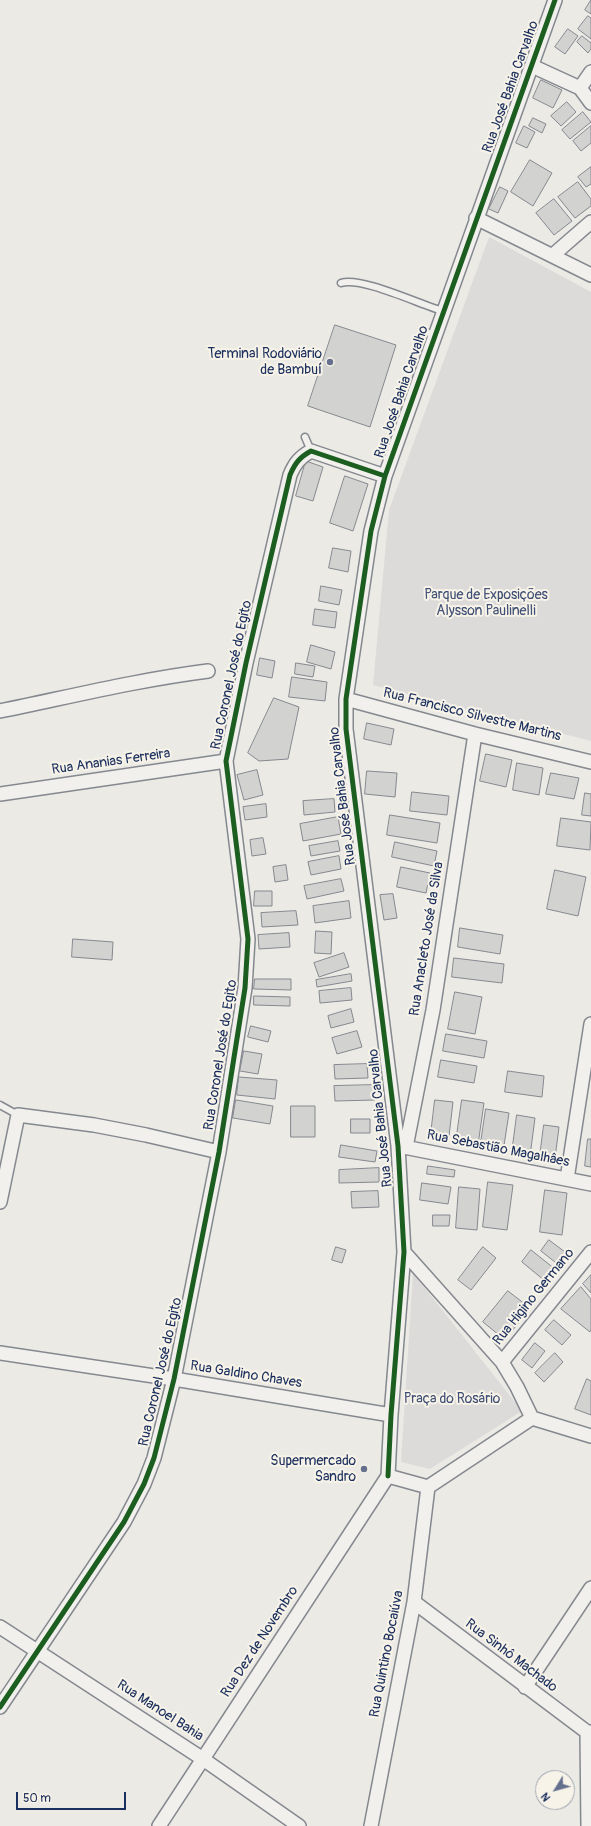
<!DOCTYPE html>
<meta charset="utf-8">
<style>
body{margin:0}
#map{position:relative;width:591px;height:1826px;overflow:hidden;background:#ebeae5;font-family:Pangolin,sans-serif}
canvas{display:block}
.north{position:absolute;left:535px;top:1770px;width:40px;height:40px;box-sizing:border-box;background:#f7f3e8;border:1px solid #9fa5b1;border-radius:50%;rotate:233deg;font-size:11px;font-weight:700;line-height:16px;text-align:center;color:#1b2f5e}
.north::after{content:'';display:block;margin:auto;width:14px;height:18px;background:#64708d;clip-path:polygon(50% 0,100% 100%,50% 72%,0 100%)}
.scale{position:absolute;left:16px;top:1792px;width:110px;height:18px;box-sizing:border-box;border:2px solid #1b2f5e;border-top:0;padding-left:5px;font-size:12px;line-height:14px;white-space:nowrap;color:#1b2f5e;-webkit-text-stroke:3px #f7f3e8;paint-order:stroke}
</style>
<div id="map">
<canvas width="591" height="1826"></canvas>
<div class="north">N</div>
<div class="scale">50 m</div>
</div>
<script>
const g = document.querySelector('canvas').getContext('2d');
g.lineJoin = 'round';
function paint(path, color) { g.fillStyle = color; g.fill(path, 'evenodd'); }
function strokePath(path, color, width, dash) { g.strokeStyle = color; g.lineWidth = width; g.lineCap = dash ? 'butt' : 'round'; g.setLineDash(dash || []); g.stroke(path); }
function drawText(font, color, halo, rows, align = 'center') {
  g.font = font + ' Pangolin,sans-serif'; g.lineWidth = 4; g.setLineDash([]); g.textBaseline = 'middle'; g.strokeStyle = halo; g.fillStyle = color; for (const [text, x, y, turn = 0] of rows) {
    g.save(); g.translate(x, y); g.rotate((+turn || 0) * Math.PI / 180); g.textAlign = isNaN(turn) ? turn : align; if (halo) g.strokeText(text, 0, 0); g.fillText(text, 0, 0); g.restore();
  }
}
const green = new Path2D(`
 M489,237L591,292V741L373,685L389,510Z
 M413,1273L522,1411L430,1469L401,1462Z`);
const building = new Path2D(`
 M591,0V14L585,10Z
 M588,16L591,18V39L578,29Z
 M568,29L578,36L565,54L555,47Z
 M582,36L591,43V49L588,53L577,42Z
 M541,80L562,90L553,108L533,98Z
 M567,102L576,112L561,126L551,116Z
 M583,112L591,122L570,139L562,130Z
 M533,118L546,124L542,133L529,126Z
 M524,126L535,132L527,148L516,143Z
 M591,126V143L581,151L573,141Z
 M530,160L552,173L533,206L511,192Z
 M591,167V184L586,187L578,177Z
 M578,182L591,199V206L575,218L558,197Z
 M500,187L508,191L498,213L489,209Z
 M554,199L572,221L554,235L536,213Z
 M335,325L396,345L370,427L308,406Z
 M306,461L323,467L313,501L296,496Z
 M345,476L368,484L353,531L330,523Z
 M333,548L351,551L348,572L329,568Z
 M321,586L342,590L339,605L319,601Z
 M315,609L337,612L335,628L313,625Z
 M311,645L335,652L331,669L307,662Z
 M260,658L275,661L272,678L257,675Z
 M296,663L315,666L313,677L295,674Z
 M292,677L327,682L325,701L289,697Z
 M274,698L299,707L288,759L259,761L248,753Z
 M367,723L394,729L391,745L364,739Z
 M486,754L512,760L506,787L480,781Z
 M517,763L543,768L539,795L513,790Z
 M257,770L263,795L244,800L237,775Z
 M367,771L397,773L395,797L365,794Z
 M551,773L579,778L574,799L546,794Z
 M412,792L449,796L447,815L410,811Z
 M585,793L591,794V816L582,815Z
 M334,799L335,812L304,815L303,801Z
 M266,804L267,817L245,820L243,807Z
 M390,815L440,823L437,843L387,835Z
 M338,817L341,834L303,841L300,824Z
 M561,818L591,822L590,850L557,846Z
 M263,838L266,854L252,856L250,840Z
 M338,841L340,851L311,856L309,846Z
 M395,842L437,851L434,866L392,857Z
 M339,856L341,869L311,875L308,862Z
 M286,865L288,880L275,882L273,867Z
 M401,867L430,873L426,893L397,887Z
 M555,870L586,877L578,916L547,909Z
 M341,879L344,891L307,899L304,886Z
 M255,891H272V906H254Z
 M393,894L397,918L384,920L380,895Z
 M349,901L351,918L315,923L313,906Z
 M296,911L298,925L262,927L261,913Z
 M460,928L503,935L500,954L458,947Z
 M316,931L332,932L331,954L315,953Z
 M289,933L290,947L259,949L258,935Z
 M73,939L113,942L112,960L72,957Z
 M344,953L349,967L319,977L314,963Z
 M454,958L504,964L502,983L452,977Z
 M351,974L352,981L317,987L316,980Z
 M255,979H291V990L254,989Z
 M351,988L352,1000L320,1003L319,991Z
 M455,992L482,997L475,1034L448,1029Z
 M254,996L290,997V1006L254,1005Z
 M351,1009L354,1022L331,1028L328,1016Z
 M251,1026L271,1031L268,1042L248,1037Z
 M357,1031L362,1047L337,1054L332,1038Z
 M446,1034L487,1041L484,1058L443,1051Z
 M244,1051L262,1054L258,1074L240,1071Z
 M441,1060L477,1066L474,1083L438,1077Z
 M367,1064L368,1078L335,1079L334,1065Z
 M508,1071L544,1076L542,1097L505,1092Z
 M239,1077L277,1080L275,1099L237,1095Z
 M374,1085L375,1100L335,1101L334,1086Z
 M236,1100L273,1106L270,1124L233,1118Z
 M435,1100L453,1102L449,1136L431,1134Z
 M462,1100L484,1103L478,1145L456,1142Z
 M291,1106H315V1137H291Z
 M486,1109L509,1113L503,1152L480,1149Z
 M517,1115L535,1118L530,1156L512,1153Z
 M351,1119H370V1133H351Z
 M544,1125L559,1127L555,1158L540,1156Z
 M588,1139H591V1167L585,1166Z
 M341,1145L377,1151L375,1162L339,1157Z
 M428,1166L455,1170L454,1177L427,1174Z
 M379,1168V1182L339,1183V1170Z
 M488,1182L513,1185L507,1230L483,1227Z
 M422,1183L451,1187L448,1204L420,1200Z
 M459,1187L480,1189L477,1230L456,1228Z
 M545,1190L567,1193L562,1235L540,1232Z
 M378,1191L379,1207L352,1208L351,1192Z
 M433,1215H450L449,1226H433Z
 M549,1240L569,1255L560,1266L541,1251Z
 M336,1247L346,1250L342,1263L332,1260Z
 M483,1247L496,1258L471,1290L458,1280Z
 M531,1250L555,1269L545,1281L522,1262Z
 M591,1275V1293L583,1284Z
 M581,1287L591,1299V1330L590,1332L561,1309Z
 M508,1291L530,1308L505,1340L483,1322Z
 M554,1320L571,1335L562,1345L545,1330Z
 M535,1343L545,1351L532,1368L522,1360Z
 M555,1353L563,1362L544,1382L535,1373Z
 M587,1379L591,1381V1415L575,1409Z`);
const service = new Path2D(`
 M341,283C361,276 421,305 443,311
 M423,331L435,335
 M305,437L311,451
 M0,1105L18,1115`);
const minor = new Path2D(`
 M532,66L580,88L591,103
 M580,88L591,72
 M476,218L591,275
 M553,255L591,222
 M346,699L475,734L591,762
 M0,711C69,697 137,680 208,671
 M0,794L226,761
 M399,1146L591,1184
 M406,1147L433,1010L475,734
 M567,1179L591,1024
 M0,1202L18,1115L94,1125L146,1135L219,1152
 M404,1252L502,1362L517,1387L532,1418
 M0,1353L174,1379L391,1415
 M502,1362L591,1252
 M532,1418L591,1436
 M388,1476L391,1415L404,1252L398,1146L346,729V699L371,531L385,476L555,0
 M388,1476L428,1487L532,1418
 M414,1602L587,1732H591
 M0,1627L203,1759L299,1826
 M525,1687L591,1588
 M0,1707L124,1522L144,1484L154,1458L174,1379L219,1152L245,988L248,939L226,761L246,663L290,475C295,463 300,457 311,451L385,476
 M587,1732L588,1826
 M159,1826L388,1476
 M371,1826L414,1602L428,1487`);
const cycleway = new Path2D(`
 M388,1476L391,1415L404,1252L398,1146L346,729V699L371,531L385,476L555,0
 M0,1707L124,1522L144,1484L154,1458L174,1379L219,1152L245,988L248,939L226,761L246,663L290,475C295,463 300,457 311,451L385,476`);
const markers = [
 [330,362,4,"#64708d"],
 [364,1469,4,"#64708d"]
];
const streetNames = [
 ["Rua José Bahia Carvalho",511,87,-70],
 ["Rua José Bahia Carvalho",402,392,-71],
 ["Rua Coronel José do Egito",232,675,-78],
 ["Rua Francisco Silvestre Martins",472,715,14],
 ["Rua Ananias Ferreira",111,762,-8],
 ["Rua José Bahia Carvalho",343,796,-97],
 ["Rua Anacleto José da Silva",427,939,-81],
 ["Rua Coronel José do Egito",221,1055,-81],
 ["Rua José Bahia Carvalho",381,1118,-96],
 ["Rua Sebastião Magalhâes",498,1149,11],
 ["Rua Higino Germano",534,1297,-51],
 ["Rua Coronel José do Egito",161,1372,-77],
 ["Rua Galdino Chaves",246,1375,9],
 ["Rua Dez de Novembro",260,1642,-57],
 ["Rua Quintino Bocaiúva",387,1654,-79],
 ["Rua Sinhô Machado",511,1656,37],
 ["Rua Manoel Bahia",160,1711,33]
];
const poiNames = [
 ["Terminal Rodoviário",322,354],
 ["de Bambuí",322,370],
 ["Supermercado",356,1461],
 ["Sandro",356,1477]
];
const parkNames = [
 ["Parque de Exposições",486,595],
 ["Alysson Paulinelli",486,611],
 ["Praça do Rosário",452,1399]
];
paint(green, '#dcdbd9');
paint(building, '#d2d2d0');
strokePath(building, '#85888f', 1);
strokePath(service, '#85888f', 9);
strokePath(minor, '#85888f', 16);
strokePath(service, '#f1f0ec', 6);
strokePath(minor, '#f1f0ec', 13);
strokePath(cycleway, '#1b5e20', 5);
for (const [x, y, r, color] of markers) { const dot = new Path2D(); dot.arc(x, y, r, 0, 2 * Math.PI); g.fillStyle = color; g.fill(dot); strokePath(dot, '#f7f3e8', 1.5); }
drawText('14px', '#1b2f5e', '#f7f3e8', streetNames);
drawText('14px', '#1b2f5e', '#f7f3e8', poiNames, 'right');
drawText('14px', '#3f4f75', '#f7f3e8', parkNames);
</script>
